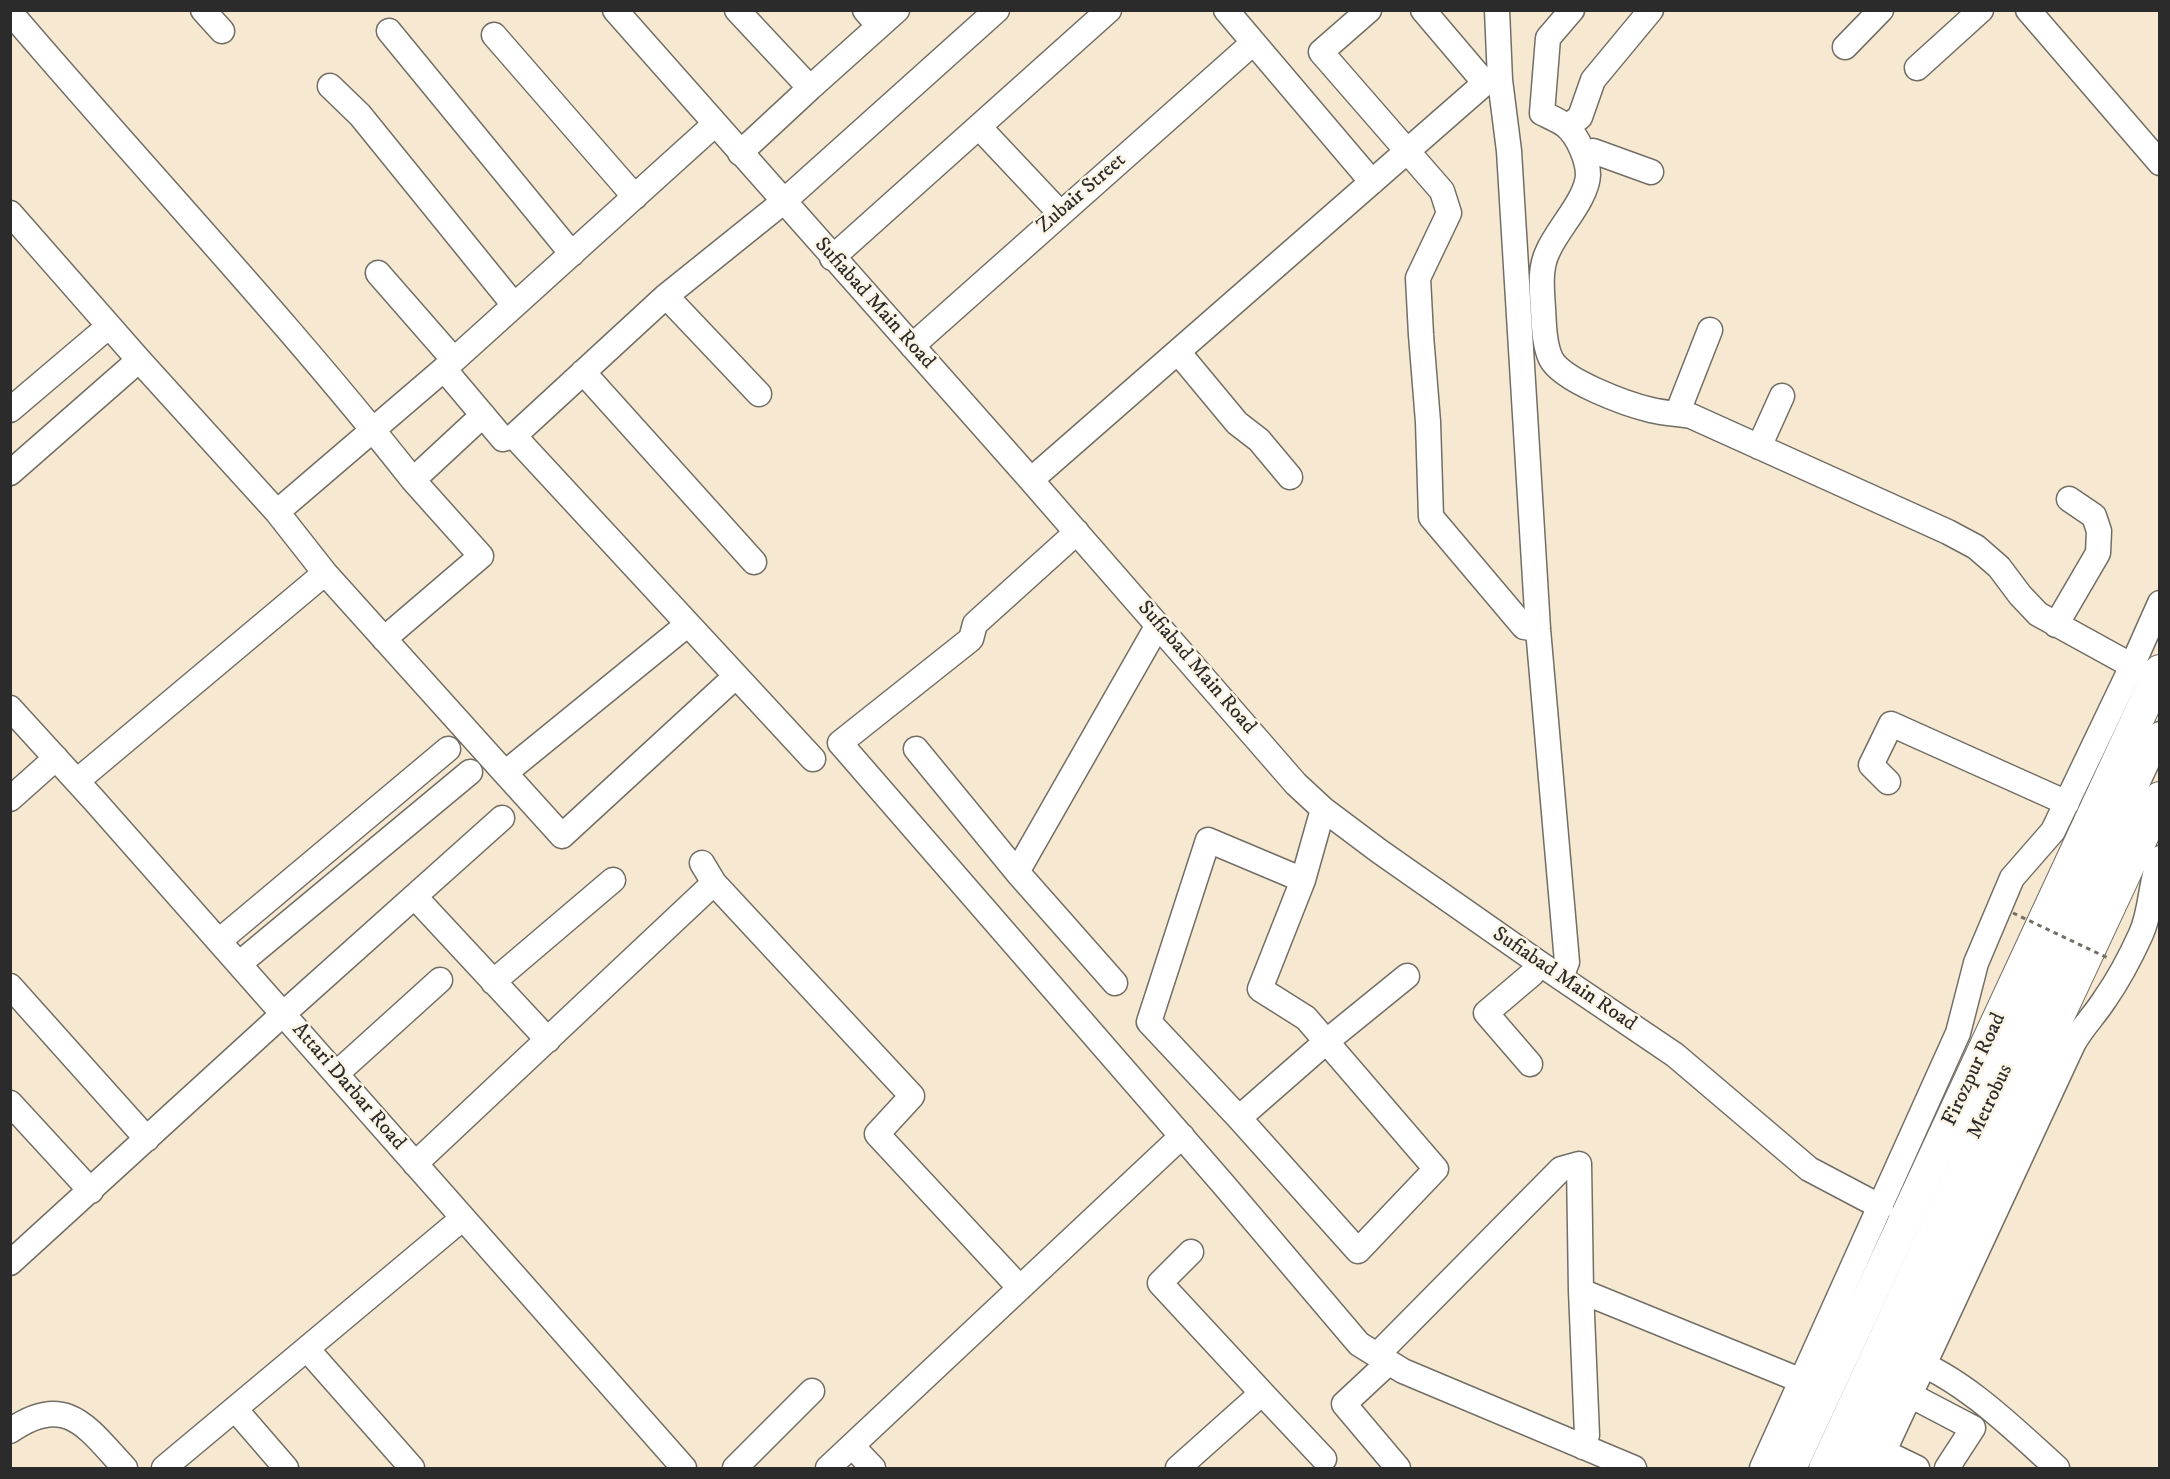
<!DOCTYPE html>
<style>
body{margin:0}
#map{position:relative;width:2170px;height:1479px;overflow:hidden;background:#f7e9d1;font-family:"IM FELL DW Pica",serif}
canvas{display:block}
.frame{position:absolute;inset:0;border:12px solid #2b2b2b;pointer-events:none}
</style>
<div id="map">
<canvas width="2170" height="1479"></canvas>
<div class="frame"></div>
</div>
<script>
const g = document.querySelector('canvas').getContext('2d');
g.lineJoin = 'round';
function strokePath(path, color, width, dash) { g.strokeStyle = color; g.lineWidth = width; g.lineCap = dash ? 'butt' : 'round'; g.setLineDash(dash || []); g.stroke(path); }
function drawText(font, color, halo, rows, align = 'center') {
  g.font = font + ' "IM FELL DW Pica",serif'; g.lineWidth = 5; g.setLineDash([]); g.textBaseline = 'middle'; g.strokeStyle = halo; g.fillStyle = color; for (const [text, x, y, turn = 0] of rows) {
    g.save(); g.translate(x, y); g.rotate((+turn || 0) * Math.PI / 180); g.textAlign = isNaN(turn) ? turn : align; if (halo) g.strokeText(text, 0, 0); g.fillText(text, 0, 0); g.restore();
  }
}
const minor = new Path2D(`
 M203,10L222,31
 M615,10L1031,480L1296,784L1323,809L1379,851L1539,963L1675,1055L1809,1169L1881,1207
 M737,10L810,88L740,153
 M865,10L879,26
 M1226,10L1372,182
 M1369,10L1321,52L1442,191L1449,213L1418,278L1421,335L1428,422L1431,517L1524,627L1538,629
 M1423,10L1485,83
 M1497,10L1500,80L1509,151L1538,629L1567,962L1561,977
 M1572,10L1548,38L1542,113C1550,117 1560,121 1566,126C1578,136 1588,160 1588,175C1587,199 1558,228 1548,251C1539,269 1542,290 1543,309C1544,325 1544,344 1551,359C1563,381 1626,404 1651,410C1664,413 1678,414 1691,416L1948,532L1976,547L1999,567L2020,595L2038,614L2156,679
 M2028,10L2160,163
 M10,12C144,169 285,318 413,480
 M389,31L572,254
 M494,35L635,197
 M1845,47L1881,10
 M1917,68L1981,10
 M330,86L360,115L514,305
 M810,88L897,10
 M979,127L1060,213
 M1567,127L1580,117L1593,80L1651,10
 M1586,156L1593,151L1651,172
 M10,213L139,360L277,512L325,573L505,773L688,624
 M832,258L1109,10
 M378,273L454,360
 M666,296L514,436L813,759
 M912,346L1253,43
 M1178,352L1237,423L1259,440L1290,477
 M583,372L754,562
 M759,394L666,296L783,202L997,10
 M10,410L109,326
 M1677,414L1710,330
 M514,436L503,439L444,369L715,124
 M1759,447L1782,396
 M10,473L139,360
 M1031,480L1485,83L1500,80
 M277,512L444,369
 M1077,532L975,624L971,639L840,743L1224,1185L1359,1344L1403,1371L1634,1468
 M2056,625L2098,553L2099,531L2094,516L2069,499
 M384,639L481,556L413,480L483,415
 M10,708L94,800L684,1468
 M916,749L1017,872
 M505,773L562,836L736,676
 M77,781L325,573
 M1888,782L1871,765L1891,724L2067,803
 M10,799L56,758
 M1303,880L1208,840L1149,1022L1239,1118L1327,1041L1407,976
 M714,883L912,1096L877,1134L1020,1288
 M415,897L548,1040
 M219,941L448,749
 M239,964L470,772
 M493,982L613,880
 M1115,983L1017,872L1158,625
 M10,986L147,1139
 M1530,1064L1486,1013L1532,974L1539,963
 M336,1074L440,980
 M10,1103L91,1191
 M1239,1118L1358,1251L1436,1169L1306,1018L1260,989L1303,880L1323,809
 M415,1164L714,883L702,863
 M1191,1252L1160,1283L1262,1393
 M10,1263L283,1014L502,818
 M1581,1291L1802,1381
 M307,1349L412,1468
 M1377,1355L1561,1169L1579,1164L1581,1291L1587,1435L1583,1447
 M1908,1358C1964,1379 2014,1429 2057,1468
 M1388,1363L1344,1404L1398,1468
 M1910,1395L1973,1428L1947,1468
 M235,1409L286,1468
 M10,1431C67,1391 88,1429 125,1468
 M852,1446L873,1468
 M1884,1452L1917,1468
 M164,1468L463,1218
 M735,1468L812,1391
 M828,1468L1182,1136
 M1178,1468L1262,1393L1324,1459
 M1762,1468L1958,1033L1976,963L2012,878L2053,831L2132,666L2160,603
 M1821,1468L2160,734
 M1876,1468L2073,1044C2082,1027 2095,1015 2105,999C2119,979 2131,956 2141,934C2152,910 2150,882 2160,858`);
const major = new Path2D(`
 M1790,1468L2160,671
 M1847,1468L2160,798`);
const pathBridge = new Path2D(`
 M2013,913L2110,959`);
const streetNames = [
 ["Zubair Street",1082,194,-41],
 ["Sufiabad Main Road",874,304,48],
 ["Sufiabad Main Road",1196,668,49],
 ["Sufiabad Main Road",1564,980,34],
 ["Firozpur Road",1975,1070,-65],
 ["Attari Darbar Road",348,1087,49],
 ["Metrobus",1991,1102,-65]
];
strokePath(minor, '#726e65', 27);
strokePath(major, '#726e65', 34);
strokePath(minor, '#fff', 24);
strokePath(major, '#fff', 32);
strokePath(pathBridge, '#726e65', 3, [4.5, 4.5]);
drawText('21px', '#2b2b2b', '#fcf5e5', streetNames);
</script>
